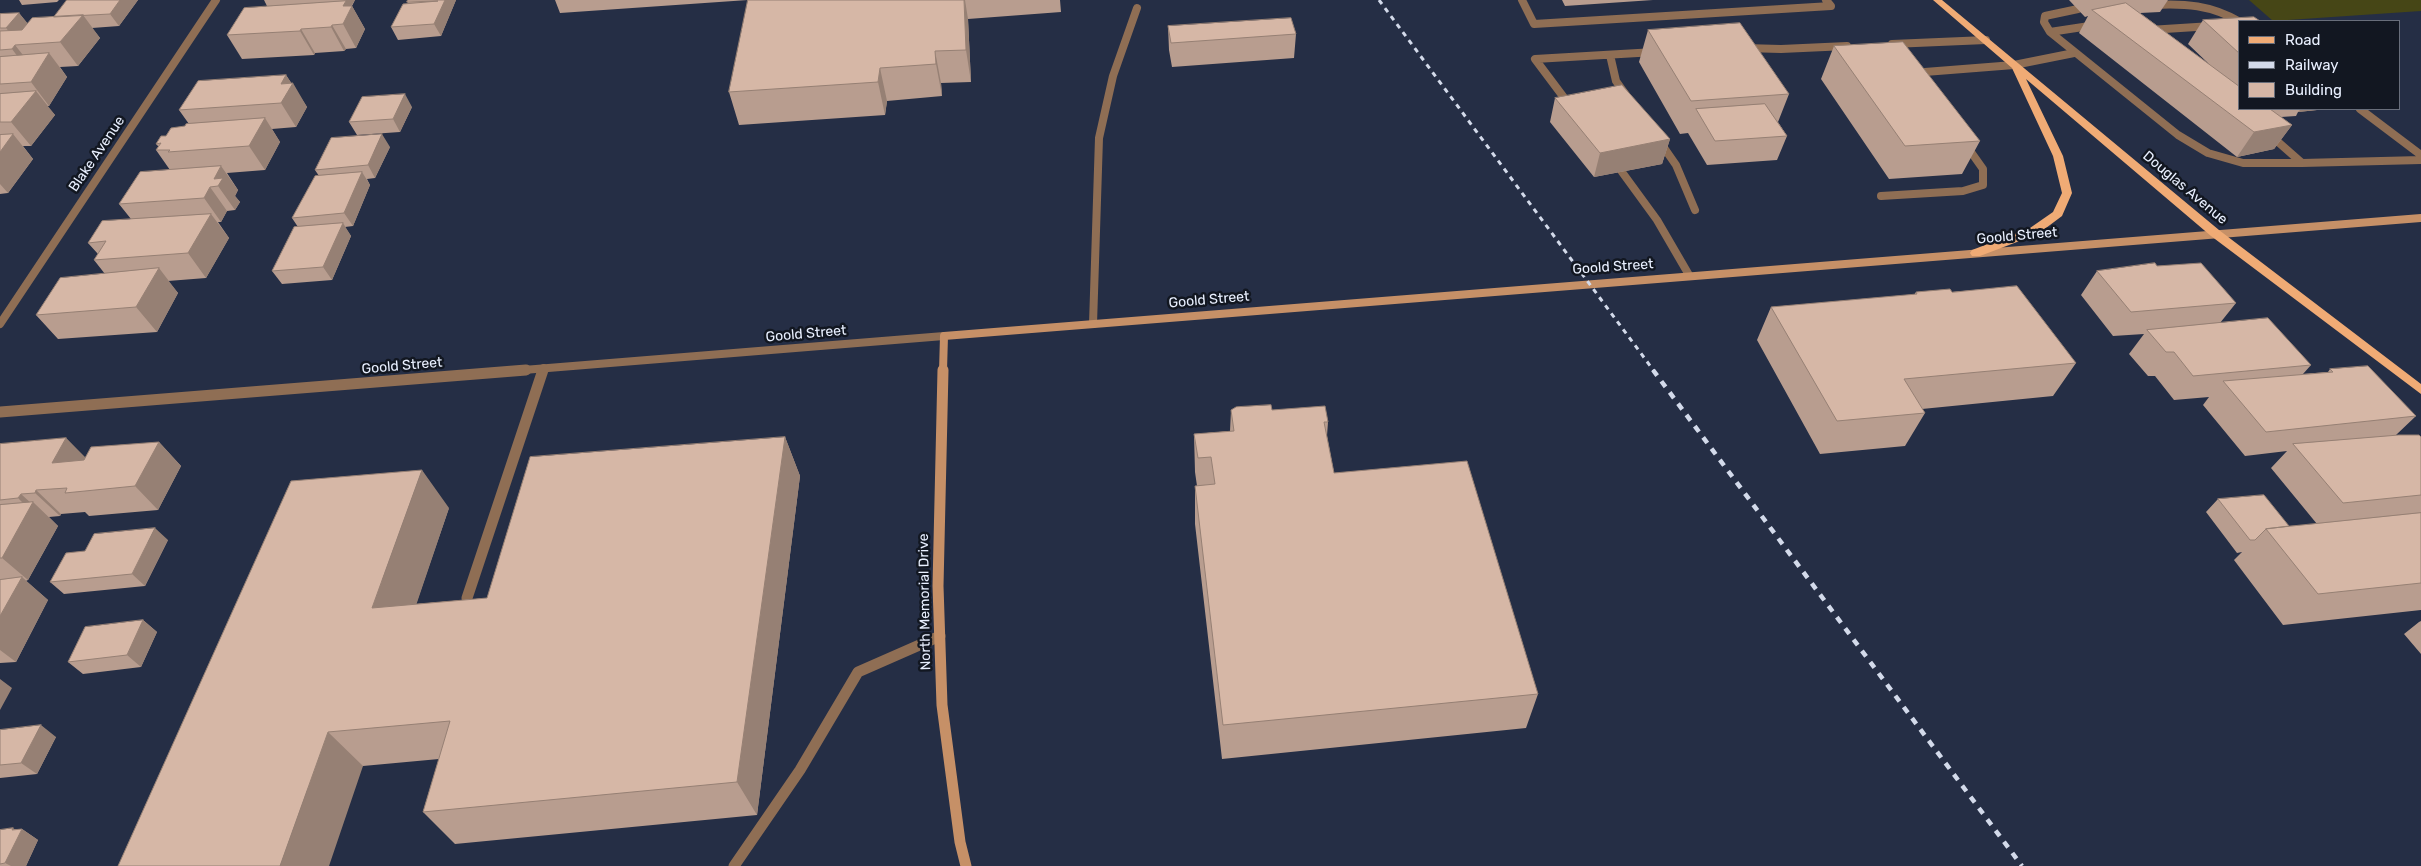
<!DOCTYPE html>
<style>
body{margin:0}
#map{position:relative;width:2421px;height:866px;overflow:hidden;background:#252e45;font-family:Rubik,sans-serif}
canvas{display:block}
.legend{position:absolute;left:2238px;top:20px;width:162px;height:90px;box-sizing:border-box;background:#121721;border:1px solid #686e7a;margin:0;padding:6px 9px;list-style:none;font-size:15px;color:#e9f0ff}
.legend li{display:flex;align-items:center;gap:10px;height:25px}
.legend b{width:25px;border:1px solid #686e7a}
</style>
<div id="map">
<canvas width="2421" height="866"></canvas>
<ul class="legend">
<li><b style="height:6px;background:#f0ab75"></b>Road</li>
<li><b style="height:6px;background:#d3daea"></b>Railway</li>
<li><b style="height:14px;background:#d6b7a6"></b>Building</li>
</ul>
</div>
<script>
const g = document.querySelector('canvas').getContext('2d');
g.lineJoin = 'round';
function paint(path, color) { g.fillStyle = color; g.fill(path, 'evenodd'); }
function strokePath(path, color, width, dash) { g.strokeStyle = color; g.lineWidth = width; g.lineCap = dash ? 'butt' : 'round'; g.setLineDash(dash || []); g.stroke(path); }
function drawText(font, color, halo, rows, align = 'center') {
  g.font = font + ' Rubik,sans-serif'; g.lineWidth = 5; g.setLineDash([]); g.textBaseline = 'middle'; g.strokeStyle = halo; g.fillStyle = color; for (const [text, x, y, turn = 0] of rows) {
    g.save(); g.translate(x, y); g.rotate((+turn || 0) * Math.PI / 180); g.textAlign = isNaN(turn) ? turn : align; if (halo) g.strokeText(text, 0, 0); g.fillText(text, 0, 0); g.restore();
  }
}
const green = new Path2D(`
 M2249,0H2421V11L2273,21Z`);
const laneFar1 = new Path2D(`
 M1522,0L1534,24L1831,6L1826,0
 M2152,5C2184,3 2212,5 2240,22
 M2096,25L2050,32L2178,135L2208,153L2243,163H2302
 M2149,30L2212,26
 M2050,32L2044,22L2045,16L2078,9
 M1892,44L1986,40
 M1744,48L1781,49L1847,46
 M1610,55L1616,81L1626,95
 M1912,73L2014,65L2074,53
 M1571,107L1535,59L1655,52
 M2360,109L2421,155
 M2269,134L2302,163L2421,160
 M1660,142L1676,165L1695,210
 M1622,172L1657,220L1689,275
 M1881,196L1963,191L1983,185V169L1966,145
 M1093,324L1099,138L1113,76L1137,8
 M543,371L544,368`);
const lane = new Path2D(`
 M467,598L543,370
 M734,866L800,770L858,672L940,636`);
const streetFar1 = new Path2D(`
 M0,324L216,0
 M511,371L944,336`);
const street = new Path2D(`
 M0,412L526,370`);
const secondaryFar1 = new Path2D(`
 M943,371L944,336L2421,218`);
const secondary = new Path2D(`
 M943,370L938,586L942,705L960,842L966,866`);
const primary = new Path2D(`
 M1933,0H1942L2219,230L2421,384V394L2211,236L2026,79L2063,156L2072,193L2062,216L2038,234L1980,256H1972L1970,253L1972,250L2030,228L2053,212L2062,193L2053,156L2012,68Z`);
const railFar1 = new Path2D(`
 M1379,0L1654,371`);
const rail = new Path2D(`
 M1653,370L2022,866`);
const wall = new Path2D(`
 M19,0H59L57,2L22,5Z
 M67,0H138L119,26L92,28L100,38L78,66L60,67L67,77L49,106H47L55,115L31,146H23L33,159L8,193L0,194V14L19,13L27,23L54,17Z
 M264,0H355L352,6L365,29L356,48L346,49L344,51L315,53L314,55L242,59L227,35L267,6Z
 M408,0H456L441,36L398,40L391,27L408,3L407,2Z
 M555,0H1060L1061,12L968,19L971,82L941,83L942,96L887,101L885,115L739,125L729,92L748,0L560,13Z
 M1562,0H1653L1565,6Z
 M2069,0H2168L2160,12L2140,13L2210,65L2188,44L2203,20L2240,21V109H2318L2317,110L2298,112L2296,116L2281,117L2292,125L2274,149L2237,157L2079,33L2088,16L2085,17Z
 M1168,26L1296,34L1294,58L1172,67L1169,50Z
 M1648,30L1789,94L1778,122L1787,136L1777,160L1707,165L1688,133L1680,134L1639,62Z
 M1834,46L1980,141L1962,174L1889,179L1821,79Z
 M286,75L307,107L296,127L272,129L280,142L265,170L227,173L238,190L235,196L240,202L235,210L227,211L221,222H218L229,238L206,278L168,281L178,293L157,332L58,339L36,315L105,274L94,260L98,254L88,243L131,219L119,204L170,170L156,150L159,147L156,144L166,136L189,124L179,110Z
 M1555,98L1670,139L1662,164L1594,177L1550,122Z
 M412,107L400,132L357,135L349,122Z
 M390,147L375,178L367,179L370,185L353,226L345,227L351,236L332,280L282,284L272,271L298,227L292,218L319,176L315,170Z
 M2157,266L2236,303L2220,323L2311,365L2303,374L2328,372L2330,369L2416,416L2396,435L2421,437V610L2283,625L2234,560L2242,552L2237,553L2206,512L2218,499L2289,526L2317,524L2271,468L2287,451L2245,456L2203,405L2209,397L2174,400L2155,376H2148L2129,354L2144,334L2113,336L2081,295L2097,271Z
 M1916,292H1952L2076,363L2053,396L1922,409L1925,413L1905,446L1820,454L1757,340L1771,307L1914,295Z
 M1231,410H1272L1328,422L1327,436L1334,473L1538,694L1526,728L1222,759L1195,524V486H1197L1195,472L1194,434L1230,431Z
 M785,437L800,476L757,815L455,844L423,812L439,759L363,766L118,866L449,508L416,604L487,598Z
 M66,438L85,458L159,442L181,466L158,510L89,516L85,512L61,514L60,516L49,517L58,526L28,580L26,581L48,600L16,662L0,663V444Z
 M168,540L145,586L64,594L50,582L85,551Z
 M143,620L157,632L141,667L83,674L68,662Z
 M2421,621V654L2404,634L2419,622Z
 M0,730L56,737L37,774L0,778Z
 M22,829L38,840L26,866H0V830Z`);
const shadedWall = new Path2D(`
 M120,0H138L119,26L110,14Z
 M346,0H355L350,8L352,6L365,29L356,48L343,24V6L346,1Z
 M445,0H456L441,36L434,24Z
 M964,0H965L968,19L971,82L966,50Z
 M19,13L29,25L16,40L6,28Z
 M83,15L100,38L78,66L60,42Z
 M332,25L346,49L344,51L331,27Z
 M301,29L315,53L314,55L300,31Z
 M15,45L34,69L30,73L12,49Z
 M935,51L941,83L942,96L936,64Z
 M49,53L67,77L49,106L31,82Z
 M880,68L887,101L885,115L878,82Z
 M286,75L292,84L293,83L307,107L296,127L281,103V84Z
 M36,91L55,115L31,146L11,122Z
 M405,94L412,107L400,132L393,119Z
 M2301,109H2318L2317,110L2298,112Z
 M265,118L280,142L265,170L249,146Z
 M2292,125L2274,149L2237,157L2254,132Z
 M13,134L33,159L8,193L0,184V152Z
 M382,134L390,147L375,178L368,165Z
 M1670,139L1662,164L1594,177L1600,153Z
 M221,166L238,190L235,196L240,202L235,210L218,186L214,179Z
 M362,172L370,185L353,226L344,213Z
 M210,187L227,211L221,222L204,198Z
 M211,214L229,238L206,278L188,253Z
 M343,223L351,236L332,280L323,267Z
 M159,268L178,293L157,332L136,307Z
 M785,437L800,476L757,815L737,782Z
 M66,438L90,462L52,463Z
 M159,442L181,466L158,510L135,486Z
 M422,470L449,508L403,644L372,608Z
 M36,490L61,514L60,516L35,493Z
 M21,494L32,504L33,502L58,526L28,580L2,558L29,509L18,498Z
 M155,528L168,540L145,586L132,574Z
 M22,577L48,600L16,662L0,650V616Z
 M143,620L157,632L141,667L127,655Z
 M0,679L12,688L0,710Z
 M41,725L56,737L37,774L21,763Z
 M328,732L363,766L329,866H280Z
 M13,828L20,833L22,829L38,840L26,866H11L5,863Z`);
const building = new Path2D(`
 M67,0H120L110,14L54,17Z
 M408,0H445L434,24L391,27L403,4L438,1L407,2Z
 M748,0H964L966,50L935,51L936,64L880,68L878,82L729,92Z
 M346,1L343,6H352L343,24L332,25L331,27L301,29L300,31L227,35L244,8Z
 M2126,3L2240,87V109H2270L2292,125L2254,132L2092,10Z
 M19,13L6,28H0V14Z
 M83,15L60,42L15,45L12,49L0,50V31L22,30L32,18Z
 M2254,17L2260,21H2240V54L2203,20Z
 M1291,18L1296,34L1171,43L1168,26Z
 M1740,23L1789,94L1691,101L1648,30Z
 M1903,42L1980,141L1905,146L1834,46Z
 M49,53L31,82L0,84V57Z
 M286,75L281,84L293,83L281,103L179,110L198,81Z
 M1622,85L1670,139L1600,153L1555,98Z
 M36,91L11,122H0V94Z
 M405,94L393,119L349,122L362,97Z
 M1765,104L1787,136L1715,141L1696,109Z
 M265,118L249,146L168,152L170,150H156L161,143L156,144L161,136H166L171,128L185,126L186,124Z
 M13,134L0,152V135Z
 M382,134L368,165L315,170L331,138Z
 M221,166L214,179L223,178L218,186L210,187L204,198L119,204L140,172Z
 M362,172L344,213L292,218L315,176Z
 M211,214L188,253L94,260L106,241L88,243L102,221Z
 M343,223L323,267L272,271L294,227Z
 M2155,263L2157,266L2201,263L2236,303L2131,312L2097,271Z
 M159,268L136,307L36,315L60,278Z
 M2017,286L2076,363L1904,379L1925,413L1837,421L1771,307L1917,294L1916,292L1950,289L1952,292Z
 M2268,318L2311,365L2193,376L2174,352H2166L2147,330Z
 M2368,366L2416,416L2266,432L2223,381L2333,372L2330,369Z
 M1271,405L1272,410L1325,406L1328,422H1324L1334,473L1467,461L1538,694L1223,725L1195,486L1215,484L1211,457L1198,458L1194,434L1234,431L1231,410L1236,407Z
 M2399,435H2419L2421,437V495L2343,503L2293,444Z
 M785,437L737,782L423,812L450,721L328,732L280,866H118L291,481L422,470L372,608L487,598L530,457Z
 M66,438L52,463L84,460L91,447L159,442L135,486L65,493L67,488L36,490L35,493L21,494L18,498L0,500V444Z
 M2264,495L2289,526L2266,529L2255,540H2250L2218,499Z
 M33,502L2,558H0V505Z
 M2421,513V583L2318,594L2266,529Z
 M155,528L132,574L50,582L66,553L85,551L94,534Z
 M22,577L0,616V580Z
 M143,620L127,655L68,662L85,627Z
 M41,725L21,763L0,765V730Z
 M13,828L12,830L22,829L5,863L0,864V830Z`);
const streetNames = [
 ["Blake Avenue",97,154,-56],
 ["Douglas Avenue",2185,188,40],
 ["Goold Street",2017,236,-5],
 ["Goold Street",1613,267,-4],
 ["Goold Street",1209,300,-5],
 ["Goold Street",806,334,-5],
 ["Goold Street",402,366,-5],
 ["North Memorial Drive",925,602,-91]
];
paint(green, '#464616');
strokePath(laneFar1, '#8f6e54', 8);
strokePath(lane, '#8f6e54', 11);
strokePath(streetFar1, '#8f6e54', 8);
strokePath(street, '#8f6e54', 11);
strokePath(secondaryFar1, '#c69067', 8);
strokePath(secondary, '#c69067', 11);
paint(primary, '#f0ab75');
strokePath(railFar1, '#d3daea', 3, [5, 5]);
strokePath(rail, '#d3daea', 4.5, [7, 7]);
paint(wall, '#b89d8f');
paint(shadedWall, '#968074');
paint(building, '#d6b7a6');
strokePath(building, '#968074', 1);
drawText('14px', '#e9f0ff', '#121721', streetNames);
</script>
